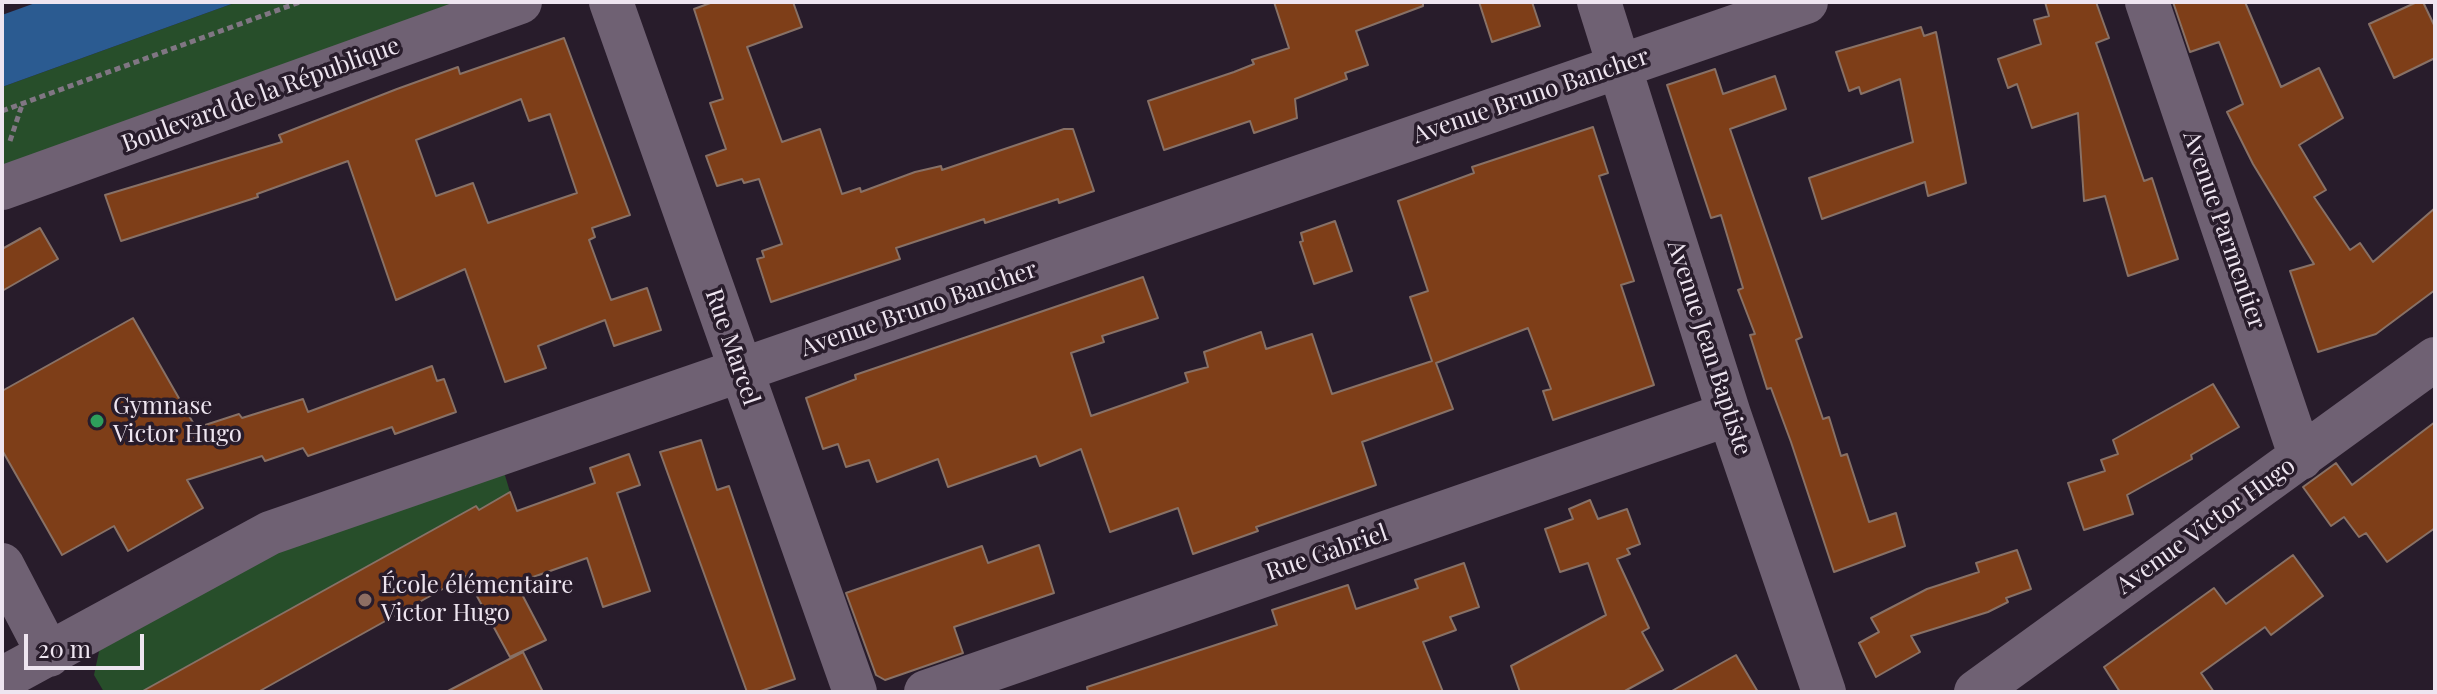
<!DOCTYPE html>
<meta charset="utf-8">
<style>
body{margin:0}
#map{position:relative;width:2437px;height:694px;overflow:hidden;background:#281c2b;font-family:"Playfair Display",serif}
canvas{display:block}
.frame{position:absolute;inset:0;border:4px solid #eee5f0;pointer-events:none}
.scale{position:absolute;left:24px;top:634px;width:120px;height:36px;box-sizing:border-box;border:4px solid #eee5f0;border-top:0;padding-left:10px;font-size:24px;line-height:28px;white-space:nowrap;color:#eee5f0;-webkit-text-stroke:6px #281c2b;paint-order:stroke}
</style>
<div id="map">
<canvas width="2437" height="694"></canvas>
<div class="frame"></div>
<div class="scale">20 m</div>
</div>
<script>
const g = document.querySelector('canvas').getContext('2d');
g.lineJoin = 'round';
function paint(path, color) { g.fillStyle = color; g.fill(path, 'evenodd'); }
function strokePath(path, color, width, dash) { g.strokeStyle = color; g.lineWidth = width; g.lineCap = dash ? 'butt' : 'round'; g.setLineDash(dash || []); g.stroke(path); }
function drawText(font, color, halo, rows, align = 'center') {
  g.font = font + ' "Playfair Display",serif'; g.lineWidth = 7; g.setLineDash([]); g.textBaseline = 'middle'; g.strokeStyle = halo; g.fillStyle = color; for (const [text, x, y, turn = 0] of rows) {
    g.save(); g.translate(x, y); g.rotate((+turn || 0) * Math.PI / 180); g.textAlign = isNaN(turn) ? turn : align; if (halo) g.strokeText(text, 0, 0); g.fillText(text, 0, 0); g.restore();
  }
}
const green = new Path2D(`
 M237,2H464L2,168V87Z
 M504,472L510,492L479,510L476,506L141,692H104L94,675L100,647L272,551Z`);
const water = new Path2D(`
 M38,2H237L2,87V15Z`);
const building = new Path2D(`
 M713,2H793L802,27L747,47L782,142L820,129L842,194L860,188L861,192L915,172L941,166L942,170L1064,129H1073L1094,191L1059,203L1058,199L985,223L984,219L896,248L900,259L771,302L757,259L764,257L762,251L782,244L759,179L744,183L742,179L717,186L706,156L726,149L710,103L723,99L694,9Z
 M1274,2H1423V6L1356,31L1368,65L1345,73L1347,79L1295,99L1297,118L1254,133L1250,121L1164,150L1148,101L1234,72L1254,64L1252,60L1289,48Z
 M1479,2H1532L1540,26L1492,42Z
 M2045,2H2096L2109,38L2096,43L2144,181L2152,178L2178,259L2128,276L2105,196L2084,201L2078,113L2032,128L2017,84L2008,88L1998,59L2041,44L2034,20L2049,16Z
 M2173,2H2245L2281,87L2319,68L2343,118L2299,145L2326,190L2314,197L2350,250L2360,243L2373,262L2435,208V290L2376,334L2318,352L2290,271L2314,264L2253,164L2227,112L2243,104L2219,42L2190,52Z
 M2417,2H2423L2435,27V58L2394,78L2369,24Z
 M1921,27L1924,36L1936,32L1966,183L1928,196L1925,182L1822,219L1809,178L1913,142L1900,79L1861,94L1859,87L1849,91L1836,52Z
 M564,38L630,215L592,228L595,237L589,240L611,300L647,288L661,330L614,346L605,320L538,346L546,368L505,382L465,269L396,300L348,161L257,194L258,197L121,241L105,195L282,142L279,135L397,89L458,67L460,74ZM521,99L529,121L550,114L577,193L488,223L473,183L436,196L416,140Z
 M1715,69L1723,94L1775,76L1786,109L1730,129L1802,337L1796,340L1823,419L1829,417L1841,456L1847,454L1869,522L1896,513L1905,546L1834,572L1791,442L1771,388L1767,389L1750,335L1755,334L1738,290L1743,288L1721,215L1711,218L1667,85Z
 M1593,127L1608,173L1599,176L1634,281L1621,285L1654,385L1553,420L1543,391L1551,389L1528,328L1436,363L1453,409L1362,442L1376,485L1256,527L1258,531L1193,554L1178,508L1110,532L1081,449L1040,466L1036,456L948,487L938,459L877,482L869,460L846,467L838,444L823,449L806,398L856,379L855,375L1143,277L1158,318L1102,336L1104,342L1071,353L1091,416L1188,382L1185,373L1208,367L1204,352L1261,332L1266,349L1312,334L1332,394L1432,361L1410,297L1428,291L1398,201L1474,173L1472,167Z
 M1335,221L1352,271L1314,284L1300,242L1303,241L1301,233Z
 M40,228L58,259L2,291V249Z
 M133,318L196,428L239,414L242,418L303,399L308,412L432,366L437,381L444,379L456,412L395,434L392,427L308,456L303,448L265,461L262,456L187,480L203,508L128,551L114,526L62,555L2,450V391Z
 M2213,384L2239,427L2191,455L2192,459L2127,495L2133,514L2084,530L2068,483L2105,471L2101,460L2118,454L2113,440Z
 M2435,422V528L2387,562L2366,533L2359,537L2344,517L2331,526L2303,487L2336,463L2352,485Z
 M701,440L717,490L729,486L795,679L758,692H747L660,452Z
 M629,454L640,485L617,493L650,591L603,607L587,558L516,583L546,640L510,657L466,576L258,692H141L476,506L479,510L510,492L517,511L595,483L590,468Z
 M1590,500L1598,519L1627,509L1640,544L1627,549L1630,554L1617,559L1649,628L1642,632L1663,670L1623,692H1520L1511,666L1606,615L1588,563L1560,572L1545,529L1573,519L1569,509Z
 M1039,545L1054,593L954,627L963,653L885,680L876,675L846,593L982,546L988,563Z
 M2017,550L2031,589L2006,598L2008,602L1988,612L1911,636L1920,652L1876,677L1859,643L1879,632L1871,618L1927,589L1979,572L1976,563Z
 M2293,555L2323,596L2271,635L2265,627L2201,673L2214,692H2120L2104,667L2214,588L2226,604Z
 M1464,563L1479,607L1450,617L1456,630L1423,642L1443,692H1088L1087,687L1277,625L1272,610L1348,585L1356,609L1418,588L1415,580Z
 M523,652L543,692H446Z
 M1736,655L1758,692H1670Z`);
const path = new Path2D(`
 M2,111L300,2
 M10,141L22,105`);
const minor = new Path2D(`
 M611,2L855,692
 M1599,2L1729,414L1824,692
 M2147,2L2301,458
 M2,188L520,2
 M2,565L49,655
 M2,679L270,533L1806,2
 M926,692L1729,414
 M1976,692L2435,359`);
const markers = [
 [97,421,8,"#2e9e5b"],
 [365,600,8,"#8d6e63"]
];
const streetNames = [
 ["Boulevard de la République",261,95,-20],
 ["Avenue Bruno Bancher",1531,96,-19],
 ["Avenue Parmentier",2224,230,71],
 ["Avenue Bruno Bancher",919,309,-19],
 ["Rue Marcel",732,347,71],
 ["Avenue Jean Baptiste",1709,348,72],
 ["Avenue Victor Hugo",2206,526,-36],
 ["Rue Gabriel",1327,553,-19]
];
const poiNames = [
 ["Gymnase",113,407],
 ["Victor Hugo",113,435],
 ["École élémentaire",381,586],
 ["Victor Hugo",381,614]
];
paint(green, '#274e2a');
paint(water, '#2b5b91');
paint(building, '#7e3e18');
strokePath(building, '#887166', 2);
strokePath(path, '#807683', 5, [6, 4]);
strokePath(minor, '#6f6173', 44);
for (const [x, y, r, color] of markers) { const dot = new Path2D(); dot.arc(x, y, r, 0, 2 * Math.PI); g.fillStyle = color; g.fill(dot); strokePath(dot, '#281c2b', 3); }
drawText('24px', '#eee5f0', '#281c2b', streetNames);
drawText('24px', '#eee5f0', '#281c2b', poiNames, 'left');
</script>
